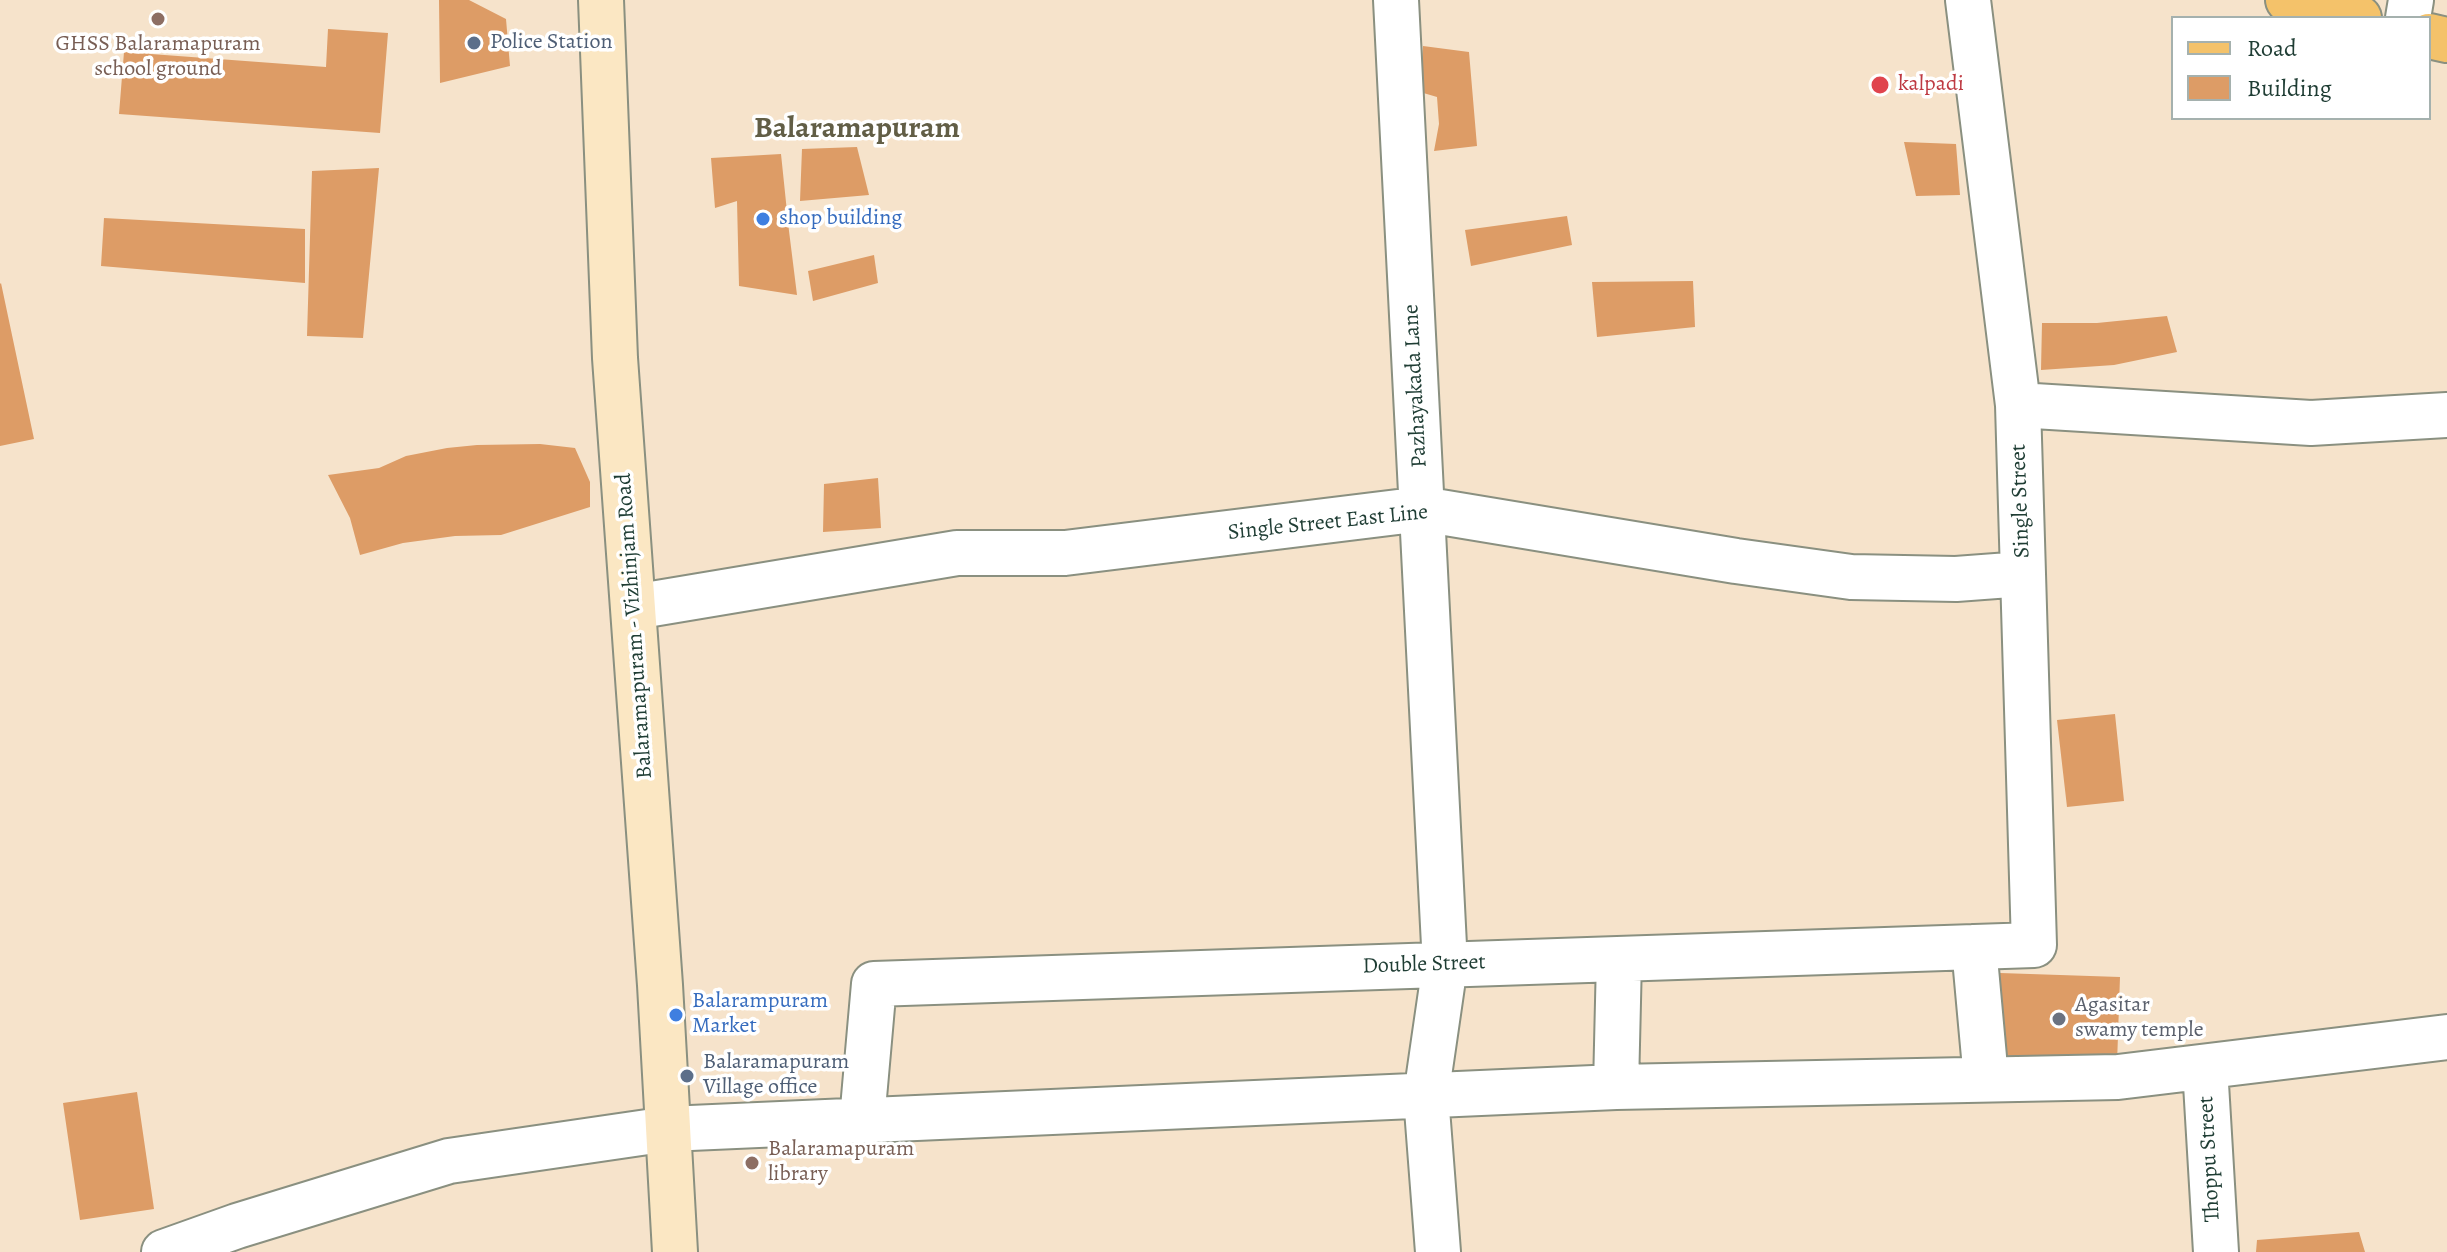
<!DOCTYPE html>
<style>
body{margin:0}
#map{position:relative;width:2447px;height:1252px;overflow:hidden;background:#f6e3cb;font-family:Alegreya,serif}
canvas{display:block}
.legend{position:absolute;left:2171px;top:16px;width:260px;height:104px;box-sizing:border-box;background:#fff;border:2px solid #a5b1ae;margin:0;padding:10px 14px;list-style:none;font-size:24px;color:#1f3d34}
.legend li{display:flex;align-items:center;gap:16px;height:40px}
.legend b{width:40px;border:2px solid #a5b1ae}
</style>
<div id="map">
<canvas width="2447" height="1252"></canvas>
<ul class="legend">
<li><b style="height:10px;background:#f4c26a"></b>Road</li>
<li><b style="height:22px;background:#dd9c66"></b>Building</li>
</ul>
</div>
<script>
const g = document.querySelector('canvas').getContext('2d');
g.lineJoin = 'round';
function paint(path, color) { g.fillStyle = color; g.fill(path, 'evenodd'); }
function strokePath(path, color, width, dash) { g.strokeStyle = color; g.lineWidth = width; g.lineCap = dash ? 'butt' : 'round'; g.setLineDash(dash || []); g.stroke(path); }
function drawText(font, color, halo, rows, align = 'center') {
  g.font = font + ' Alegreya,serif'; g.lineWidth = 7; g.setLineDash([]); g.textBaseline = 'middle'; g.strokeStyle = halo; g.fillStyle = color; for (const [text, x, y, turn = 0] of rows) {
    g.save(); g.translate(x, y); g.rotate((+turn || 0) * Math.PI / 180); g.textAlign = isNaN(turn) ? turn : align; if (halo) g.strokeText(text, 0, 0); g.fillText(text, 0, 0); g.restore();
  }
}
const building = new Path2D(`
 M439,0H469L506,19L510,66L440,83Z
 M328,29L388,33L380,133L119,114L124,52L326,67Z
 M1423,46L1469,52L1477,146L1434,151L1439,124L1437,97L1420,92Z
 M1904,142L1956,144L1960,195L1916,196Z
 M857,147L869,195L800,201L802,149Z
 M781,154L789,231L797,295L739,286L737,201L715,208L711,158Z
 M379,168L363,338L307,336L312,171Z
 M1567,216L1572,245L1471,266L1465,230Z
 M104,218L305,229V283L101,266Z
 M874,255L878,283L813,301L808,271Z
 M1693,281L1695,327L1597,337L1592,282Z
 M1,283L34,439L0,446V284Z
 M2167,316L2177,352L2114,365L2041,370L2042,323H2097Z
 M540,444L575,448L590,482V507L501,535L455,536L403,543L360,555L350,518L328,475L379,468L406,456L447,448L477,445Z
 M878,478L881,528L823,532L824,484Z
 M2115,714L2124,801L2067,807L2057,720Z
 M2000,973L2120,977L2117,1064L1997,1061Z
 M137,1092L154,1209L80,1220L63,1103Z
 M2359,1232L2365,1252H2256L2257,1240Z`);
const street = new Path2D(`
 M1396,0L1445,965L1426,1096L1438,1252
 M2408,18L2411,0
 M2018,405L2311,423L2447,415
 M634,607L957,553H1065L1422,509L1736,561L1851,577L1956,579L2023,574
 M1974,947L1986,1079
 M2205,1067L2216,1252
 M1616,1087L1619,959
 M862,1120L874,984L2034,945L2018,405L1968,0
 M164,1252L237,1226L449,1161L668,1129L1616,1087L2118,1077L2447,1037`);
const secondary = new Path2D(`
 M601,0L615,358L660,985L675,1252`);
const primary = new Path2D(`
 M2288,0L2359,18
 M2429,36L2447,40`);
const markers = [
 [158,19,8,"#8d6e63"],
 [474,43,8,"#5c6f8a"],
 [1880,85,10,"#e0444e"],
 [763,219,8,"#3f7fe0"],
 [676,1015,8,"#3f7fe0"],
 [2059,1019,8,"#6b7280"],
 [687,1076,8,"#5c6f8a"],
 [752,1163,8,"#8d6e63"]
];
const serviceNames = [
 ["Police Station",490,43],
 ["Balaramapuram",703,1063],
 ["Village office",703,1088]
];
const educationNames = [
 ["GHSS Balaramapuram",158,45],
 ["school ground",158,70],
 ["Balaramapuram",768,1150,"left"],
 ["library",768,1175,"left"]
];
const healthNames = [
 ["kalpadi",1898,85]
];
const shopNames = [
 ["shop building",779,219],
 ["Balarampuram",692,1002],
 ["Market",692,1027]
];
const streetNames = [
 ["Pazhayakada Lane",1416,386,-93],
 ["Single Street",2021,501,-92],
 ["Single Street East Line",1328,523,-6],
 ["Balaramapuram - Vizhinjam Road",635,626,-94],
 ["Double Street",1424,965,-2],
 ["Thoppu Street",2210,1159,-93]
];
const worshipNames = [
 ["Agasitar",2075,1006],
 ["swamy temple",2075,1031]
];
const districtNames = [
 ["Balaramapuram",857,130]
];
paint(building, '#dd9c66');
strokePath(street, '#8a9080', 48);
strokePath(secondary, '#8a9080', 48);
strokePath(primary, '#8a9080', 48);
strokePath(street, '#fff', 44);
strokePath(secondary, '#fbe7c3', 44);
strokePath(primary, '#f4c26a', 44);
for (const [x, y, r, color] of markers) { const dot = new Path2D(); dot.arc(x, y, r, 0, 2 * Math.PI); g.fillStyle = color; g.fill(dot); strokePath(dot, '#fff', 3); }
drawText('22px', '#4e5e75', '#fff', serviceNames, 'left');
drawText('22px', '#785e54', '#fff', educationNames);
drawText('22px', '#be3a42', '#fff', healthNames, 'left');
drawText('22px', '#366cbe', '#fff', shopNames, 'left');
drawText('22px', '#1f3d34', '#fff', streetNames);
drawText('22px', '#5b616d', '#fff', worshipNames, 'left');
drawText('bold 30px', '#625e46', '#fff', districtNames);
</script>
